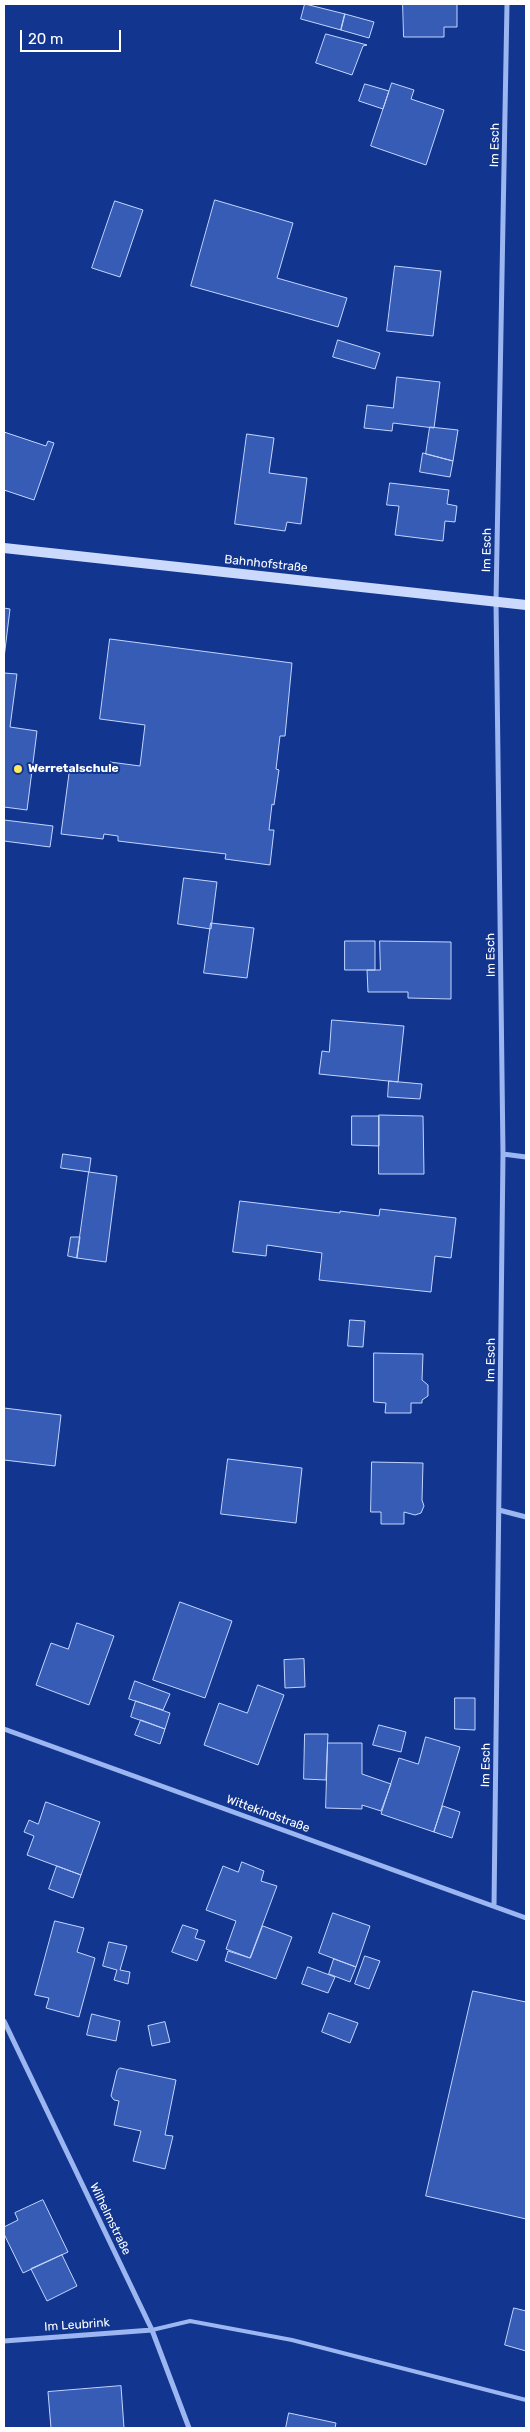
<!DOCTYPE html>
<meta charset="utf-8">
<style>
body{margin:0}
#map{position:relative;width:530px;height:2432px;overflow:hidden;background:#12368f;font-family:Rubik,sans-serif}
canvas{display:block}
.frame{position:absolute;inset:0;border:5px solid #fff;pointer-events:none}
.scale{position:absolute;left:20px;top:30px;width:101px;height:22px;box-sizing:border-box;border:2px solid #fff;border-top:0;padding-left:6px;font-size:15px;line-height:18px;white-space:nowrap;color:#fff;-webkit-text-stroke:4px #12368f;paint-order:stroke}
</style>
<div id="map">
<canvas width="530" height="2432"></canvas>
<div class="frame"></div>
<div class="scale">20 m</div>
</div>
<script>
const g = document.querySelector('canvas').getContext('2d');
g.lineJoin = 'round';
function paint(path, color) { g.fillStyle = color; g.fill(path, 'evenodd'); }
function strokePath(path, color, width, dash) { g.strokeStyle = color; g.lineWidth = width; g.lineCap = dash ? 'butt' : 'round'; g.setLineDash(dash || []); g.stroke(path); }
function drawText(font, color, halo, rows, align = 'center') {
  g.font = font + ' Rubik,sans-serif'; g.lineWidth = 4; g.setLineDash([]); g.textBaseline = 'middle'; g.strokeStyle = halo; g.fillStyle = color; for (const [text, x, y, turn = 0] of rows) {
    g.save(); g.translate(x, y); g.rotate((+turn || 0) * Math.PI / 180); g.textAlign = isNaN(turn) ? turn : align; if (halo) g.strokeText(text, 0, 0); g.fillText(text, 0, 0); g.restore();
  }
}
const building = new Path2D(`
 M305,4L345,14L341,30L301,19Z
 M403,4H457V27H444V37H404Z
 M345,14L374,22L369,38L341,30Z
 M326,34L367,45L363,46L352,75L316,63Z
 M392,83L414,90L411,99L444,110L426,165L371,146Z
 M365,84L389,91L383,109L359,101Z
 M215,200L293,223L277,278L347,298L338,327L191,286Z
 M115,201L143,210L120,277L92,268Z
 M395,266L441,271L433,336L387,331Z
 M338,340L380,353L375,369L333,357Z
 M397,377L440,382L434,428L393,423L392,431L364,428L367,405L393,408Z
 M430,427L458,430L453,461L426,454Z
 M4,432L46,446L48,441L54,443L34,500L4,490Z
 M247,434L274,438L269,473L307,478L301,524L287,522L285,531L235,524Z
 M423,453L453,461L450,477L420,472Z
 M390,483L449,490L447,504L457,506L455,522L445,521L443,541L395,535L399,506L387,505Z
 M4,608L10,609L4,658Z
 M110,639L292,663L285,736H280L276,769L279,770L274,805L272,804L269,830H274L270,865L225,859L226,854L118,841V836L104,834L103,839L61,834L70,766L109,771L110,762L140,766L145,725L100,719Z
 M4,673L17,674L10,727L37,731L27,810L4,807Z
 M4,820L53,826L50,847L4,841Z
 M184,878L217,882L211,929L178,924Z
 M211,923L254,928L247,978L204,973Z
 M345,941H375V970H345Z
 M380,941L451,942V999L408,998V992H368L367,970H380Z
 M332,1020L404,1026L398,1082L319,1074L322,1051L329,1052Z
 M389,1081L422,1084L420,1099L388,1097Z
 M379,1115L423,1116L424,1174H379Z
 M352,1116H379V1146L352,1145Z
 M63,1154L91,1158L89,1172L61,1168Z
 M89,1172L117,1176L106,1262L77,1258Z
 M240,1201L340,1213V1211L379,1216L380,1209L456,1218L451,1258L435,1256L431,1292L319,1280L322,1253L267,1245L266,1256L233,1252Z
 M71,1237H80L77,1258L68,1256Z
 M350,1320L365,1321L363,1347L348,1346Z
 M374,1353L423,1354L422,1380L428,1385V1396L422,1400V1403H411V1413H385L386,1403L374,1402Z
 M4,1408L61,1415L55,1466L4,1460Z
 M228,1459L302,1468L296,1523L221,1514Z
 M372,1462L423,1463L422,1500L424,1506L421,1513L415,1515L404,1512V1524H381V1512H371Z
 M180,1602L232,1621L205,1698L153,1680Z
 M77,1623L114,1636L89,1705L36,1685L51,1643L68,1649Z
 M304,1659L305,1687L285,1688L284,1660Z
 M135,1681L170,1694L163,1710L129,1699Z
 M258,1685L284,1695L258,1765L204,1745L219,1703L247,1713Z
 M455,1698H475V1730L455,1729Z
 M136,1701L170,1713L165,1729L131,1717Z
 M141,1720L165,1729L160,1744L135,1735Z
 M379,1725L406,1732L401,1752L373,1745Z
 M305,1734H328L326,1780L304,1779Z
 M426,1737L460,1747L434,1832L381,1814L399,1758L418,1764Z
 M328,1743H362V1774L391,1784L381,1811L362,1805V1809L326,1808Z
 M46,1802L100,1822L81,1875L27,1855L34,1836L24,1832L29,1820L38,1824Z
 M443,1806L460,1812L452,1838L434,1832Z
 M242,1862L264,1871L261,1881L277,1886L250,1958L226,1949L236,1921L206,1910L223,1866L238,1872Z
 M57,1866L81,1875L73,1898L49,1889Z
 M333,1913L370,1926L356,1967L319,1953Z
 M55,1921L84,1928L77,1952L95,1958L79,2017L46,2008L49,1998L35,1995Z
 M183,1925L198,1930L195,1938L205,1941L197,1961L172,1952Z
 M263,1926L292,1937L276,1979L225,1961L228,1951L250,1958Z
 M109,1942L127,1946L120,1970L130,1972L128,1984L114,1980L117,1970L103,1966Z
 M365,1956L380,1961L369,1989L355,1984Z
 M334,1959L356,1967L350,1982L329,1974Z
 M308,1967L335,1977L328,1993L302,1984Z
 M473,1991L526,2002V2219L426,2196Z
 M329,2013L358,2023L350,2043L322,2032Z
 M92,2014L120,2021L116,2041L87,2035Z
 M165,2022L170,2042L152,2046L148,2026Z
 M120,2068L176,2080L165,2135L173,2136L165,2169L133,2161L141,2131L114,2125L119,2101L114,2100L111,2096L117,2071Z
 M43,2200L68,2252L23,2273L4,2234V2227L18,2220L15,2213Z
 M62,2255L77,2286L47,2301L31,2269Z
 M514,2308L526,2311V2351L505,2345Z
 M121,2386L124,2428H51L48,2392Z
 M289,2413L336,2423L335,2428H286Z`);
const lane = new Path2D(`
 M152,2330L190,2321L292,2340L526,2400`);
const street = new Path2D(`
 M503,1154L526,1157
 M499,1510L526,1517
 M4,1729L526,1918
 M494,1906L503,1154L496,601L507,4
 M4,2021L152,2330L189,2428
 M4,2341L152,2330`);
const secondary = new Path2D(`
 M4,548L526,605`);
const markers = [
 [18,769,5,"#ffe95d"]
];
const streetNames = [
 ["Im Esch",495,145,-89],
 ["Im Esch",487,550,-89],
 ["Bahnhofstraße",266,564,6],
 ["Im Esch",491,955,-91],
 ["Im Esch",491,1360,-89],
 ["Im Esch",486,1765,-89],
 ["Wittekindstraße",268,1814,20],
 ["Wilhelmstraße",110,2219,64],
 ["Im Leubrink",77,2325,-4]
];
const poiNames = [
 ["Werretalschule",28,769]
];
paint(building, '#365cb6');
strokePath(building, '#c3d5fd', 1);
strokePath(lane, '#9cb6f2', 4);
strokePath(street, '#9cb6f2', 5);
strokePath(secondary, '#cbd9fc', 10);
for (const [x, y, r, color] of markers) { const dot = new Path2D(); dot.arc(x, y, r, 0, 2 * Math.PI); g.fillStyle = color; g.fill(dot); strokePath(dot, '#12368f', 2); }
drawText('12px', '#fff', '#12368f', streetNames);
drawText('bold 12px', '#fff', '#12368f', poiNames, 'left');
</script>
